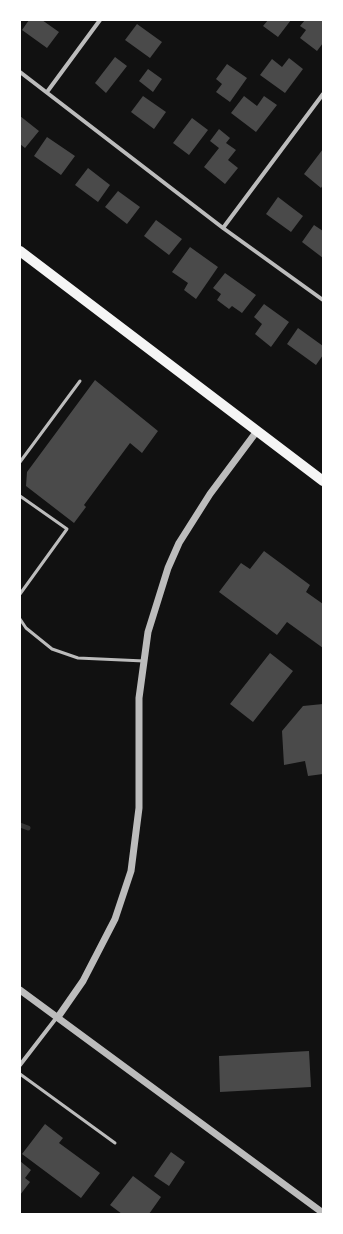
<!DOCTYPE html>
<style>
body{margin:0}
#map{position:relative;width:343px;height:1234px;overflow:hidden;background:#111;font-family:"IBM Plex Sans",sans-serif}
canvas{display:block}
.frame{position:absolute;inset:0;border:21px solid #fff;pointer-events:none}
</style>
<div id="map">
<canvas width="343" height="1234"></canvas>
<div class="frame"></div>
</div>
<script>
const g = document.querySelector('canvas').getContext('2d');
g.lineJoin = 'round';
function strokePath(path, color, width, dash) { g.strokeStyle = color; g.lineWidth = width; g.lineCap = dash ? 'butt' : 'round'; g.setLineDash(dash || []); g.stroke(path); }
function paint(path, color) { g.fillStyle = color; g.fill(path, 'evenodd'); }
const stream = new Path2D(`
 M20,825L28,828`);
const building = new Path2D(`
 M29,20H42L59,32L47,48L22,30Z
 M268,20H291L278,37L263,26Z
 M305,20H323V43L317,51L300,38L306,30L300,26Z
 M137,24L162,42L150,58L125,40Z
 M115,57L127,66L106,93L95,83Z
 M289,58L303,69L285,93L260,75L272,59L282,67Z
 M227,64L247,78L230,102L216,92L222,84L216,79Z
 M148,69L162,79L153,92L139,81Z
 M143,96L166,112L154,129L131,112Z
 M244,96L257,106L264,96L277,105L256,132L231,113Z
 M20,116L39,131L25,148L20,144Z
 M192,118L208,130L189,155L173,143Z
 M219,129L230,138L226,143L236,150L228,160L238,168L225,184L204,167L219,148L210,141Z
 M47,137L75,156L61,175L34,156Z
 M323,149V185L321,188L304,174Z
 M88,168L110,185L98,202L75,185Z
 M118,191L140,207L127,224L105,207Z
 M278,197L303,216L291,232L266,214Z
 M156,220L182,239L169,255L144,236Z
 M314,225L323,231V258L302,242Z
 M190,247L218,267L196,299L184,290L188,283L172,272Z
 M225,273L256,295L242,313L232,306L229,309L217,300L221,294L213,288Z
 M264,304L289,322L271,347L255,334L262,324L254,317Z
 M298,328L323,346V355L316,365L287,344Z
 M95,380L158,431L142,453L130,443L84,505L86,507L74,523L26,486L27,472Z
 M264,551L310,585L306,592L323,604V648L287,622L277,635L219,592L241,563L250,569Z
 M270,653L293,671L253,722L230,704Z
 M323,704V774L308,776L305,761L284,765L282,731L303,706Z
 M309,1051L311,1087L220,1092L219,1056Z
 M45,1124L63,1138L59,1143L100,1173L81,1198L22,1154Z
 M171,1152L185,1162L169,1186L154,1176Z
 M20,1161L31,1170L25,1178L30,1182L20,1195Z
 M133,1176L161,1197L149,1214H122L110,1205Z`);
const service = new Path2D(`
 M20,462L80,381
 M20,496L67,529L20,594
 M20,619L26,628L52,649L78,658L144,661
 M20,1074L115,1143`);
const minor = new Path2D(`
 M20,72L223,228L323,300
 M47,92L100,20
 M223,228L323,94
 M20,1065L57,1017`);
const tertiary = new Path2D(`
 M20,990L323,1213
 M58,1017L83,981L115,919L131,871L139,808V698L148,632L168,568L179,543L210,494L257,431`);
const primary = new Path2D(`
 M20,251L323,481`);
strokePath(stream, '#333', 5);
paint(building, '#4a4a4a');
strokePath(service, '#bcbcbc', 3);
strokePath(minor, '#bcbcbc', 4);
strokePath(tertiary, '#bcbcbc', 7);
strokePath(primary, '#f5f5f5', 10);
</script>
